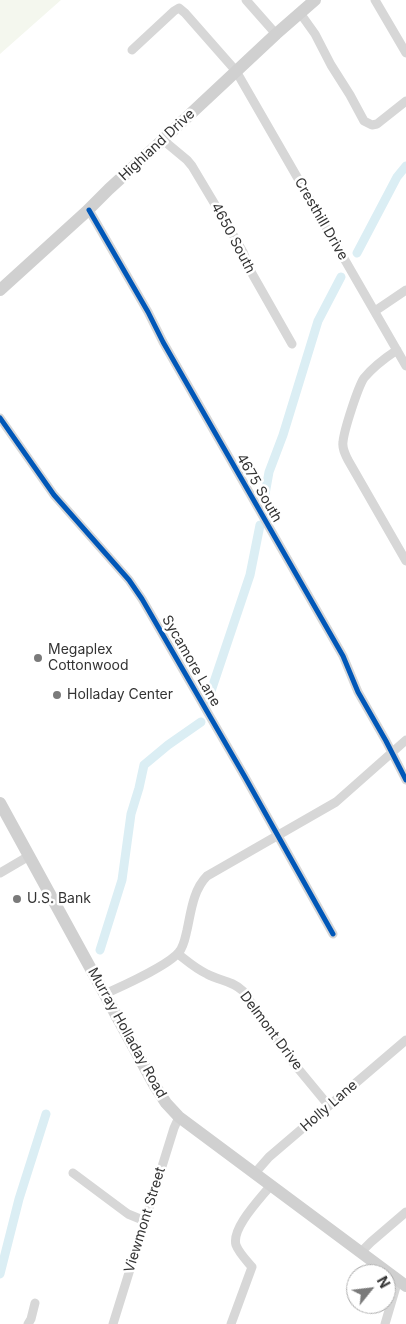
<!DOCTYPE html>
<style>
body{margin:0}
#map{position:relative;width:406px;height:1324px;overflow:hidden;background:#fff;font-family:Inter,sans-serif}
canvas{display:block}
.north{position:absolute;left:346px;top:1264px;width:50px;height:50px;box-sizing:border-box;background:#fff;border:1px solid #adadad;border-radius:50%;rotate:61deg;font-size:14px;font-weight:700;line-height:20px;text-align:center;color:#333}
.north::after{content:'';display:block;margin:auto;width:18px;height:22px;background:#7a7a7a;clip-path:polygon(50% 0,100% 100%,50% 72%,0 100%)}
</style>
<div id="map">
<canvas width="406" height="1324"></canvas>
<div class="north">N</div>
</div>
<script>
const g = document.querySelector('canvas').getContext('2d');
g.lineJoin = 'round';
function paint(path, color) { g.fillStyle = color; g.fill(path, 'evenodd'); }
function strokePath(path, color, width, dash) { g.strokeStyle = color; g.lineWidth = width; g.lineCap = dash ? 'butt' : 'round'; g.setLineDash(dash || []); g.stroke(path); }
function drawText(font, color, halo, rows, align = 'center') {
  g.font = font + ' Inter,sans-serif'; g.lineWidth = 5; g.setLineDash([]); g.textBaseline = 'middle'; g.strokeStyle = halo; g.fillStyle = color; for (const [text, x, y, turn = 0] of rows) {
    g.save(); g.translate(x, y); g.rotate((+turn || 0) * Math.PI / 180); g.textAlign = isNaN(turn) ? turn : align; if (halo) g.strokeText(text, 0, 0); g.fillText(text, 0, 0); g.restore();
  }
}
const green = new Path2D(`
 M0,0H61L0,54Z`);
const canal = new Path2D(`
 M357,253L397,177L406,166
 M264,500L269,472L283,435L318,321L341,277
 M207,703L250,575L260,525
 M100,950L122,880L131,814L139,788L144,765L168,745L201,722
 M0,1274L19,1199L46,1114`);
const minor = new Path2D(`
 M246,0L276,34
 M375,0L406,53
 M300,13L315,34L331,65L350,95L364,121L372,125L377,124L406,101
 M132,50L174,11L179,8L185,13L236,71L406,366
 M163,140L187,160L192,166L235,238L243,252L250,270L292,344
 M89,210L148,312L163,342L343,656L358,692L386,741L406,780
 M375,311L406,290
 M397,350C385,358 373,367 364,378C358,387 344,430 343,442C342,448 345,454 348,460L406,561
 M0,418L54,495L129,580L142,599L245,777L333,934
 M0,873L29,856
 M178,954C187,961 196,969 207,974C220,981 231,980 243,991L291,1060L329,1106
 M105,994C122,986 168,966 179,952C184,946 185,938 187,930C191,912 193,890 207,876L336,802L406,740
 M73,1173L128,1214L145,1221
 M255,1173L269,1157L406,1040
 M361,1252L371,1242L406,1212
 M28,1324L31,1319L35,1303
 M113,1324L174,1128L179,1117
 M231,1324L252,1267C247,1261 239,1253 236,1245C231,1228 261,1198 271,1185
 M385,1324L398,1280`);
const secondary = new Path2D(`
 M0,290L86,212L109,189L154,148L276,34L315,0
 M0,803L155,1086L166,1103L179,1117L406,1286`);
const cycleway = new Path2D(`
 M89,210L148,312L163,342L343,656L358,692L386,741L406,780
 M0,418L54,495L129,580L142,599L245,777L333,934`);
const markers = [
 [38,658,5,"#7a7a7a"],
 [57,695,5,"#7a7a7a"],
 [17,899,5,"#7a7a7a"]
];
const streetNames = [
 ["Highland Drive",157,145,-43],
 ["Cresthill Drive",321,219,60],
 ["4650 South",233,238,62],
 ["4675 South",259,488,60],
 ["Sycamore Lane",191,661,60],
 ["Delmont Drive",271,1031,53],
 ["Murray Holladay Road",127,1033,61],
 ["Holly Lane",329,1106,-41],
 ["Viewmont Street",145,1220,-73]
];
const poiNames = [
 ["Megaplex",48,650],
 ["Cottonwood",48,666],
 ["Holladay Center",67,695],
 ["U.S. Bank",27,899]
];
paint(green, '#f4f7ee');
strokePath(canal, '#dbeef4', 9);
strokePath(minor, '#d7d7d7', 9);
strokePath(secondary, '#d0d0d0', 12);
strokePath(cycleway, '#0057b8', 5);
for (const [x, y, r, color] of markers) { const dot = new Path2D(); dot.arc(x, y, r, 0, 2 * Math.PI); g.fillStyle = color; g.fill(dot); strokePath(dot, '#fff', 2); }
drawText('14px', '#333', '#fff', streetNames);
drawText('14px', '#333', '#fff', poiNames, 'left');
</script>
